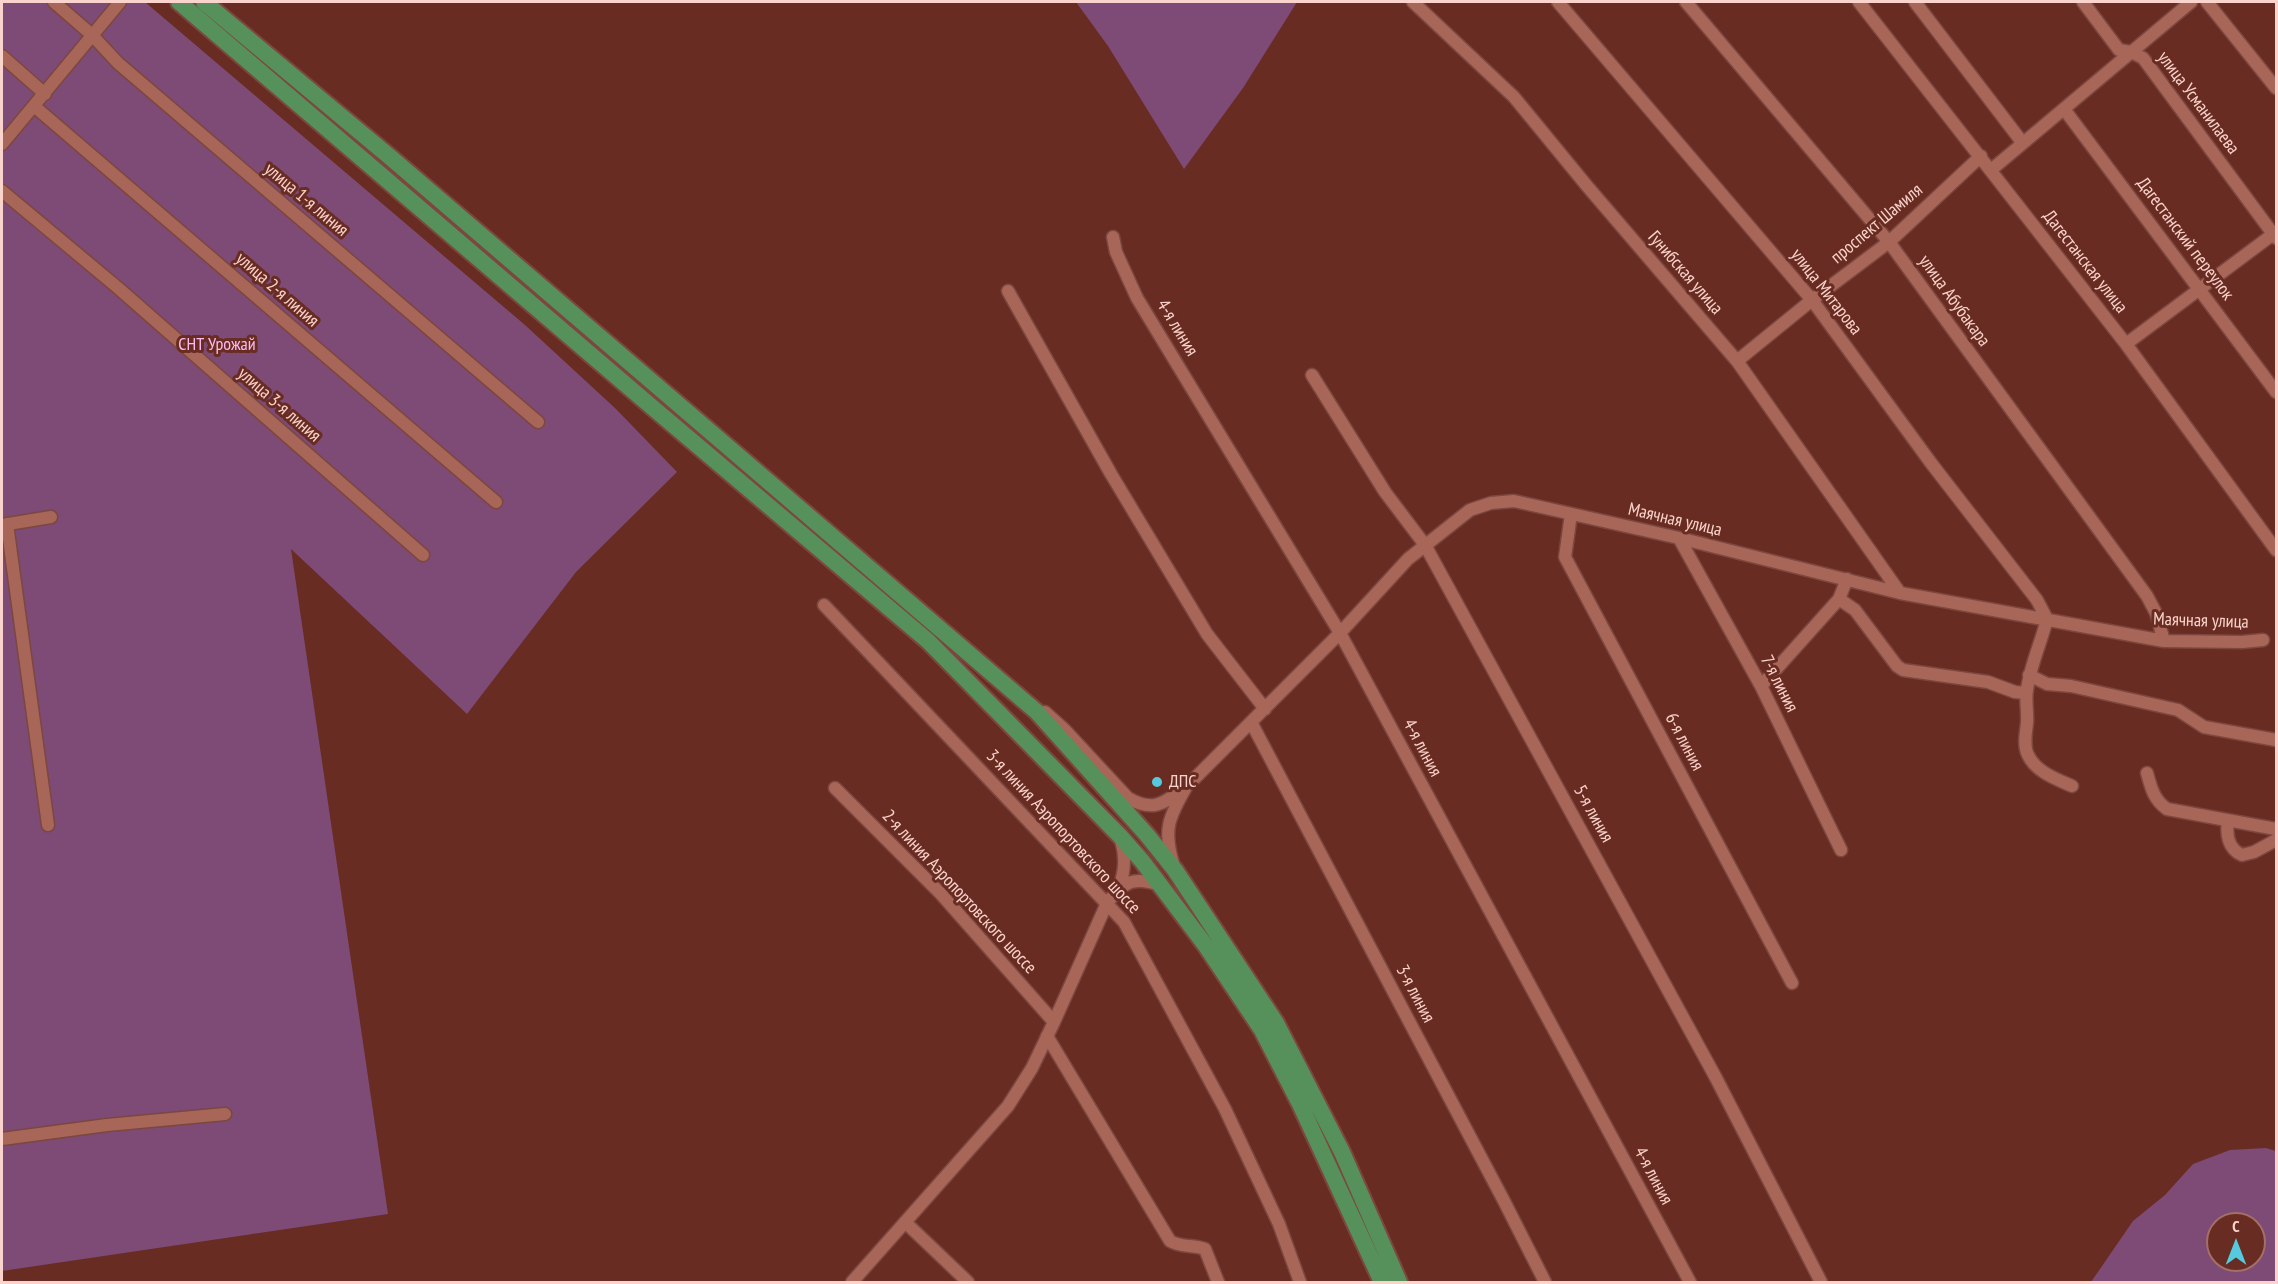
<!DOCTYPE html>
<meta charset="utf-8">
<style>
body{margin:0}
#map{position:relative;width:2278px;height:1284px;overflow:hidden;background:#692c22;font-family:"PT Sans Narrow",sans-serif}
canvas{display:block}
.frame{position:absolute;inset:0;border:3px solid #fad4cc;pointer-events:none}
.north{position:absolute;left:2206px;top:1212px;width:60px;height:60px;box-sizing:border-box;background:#692c22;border:2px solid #a36f66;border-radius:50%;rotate:0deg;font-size:16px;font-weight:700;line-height:24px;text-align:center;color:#fad4cc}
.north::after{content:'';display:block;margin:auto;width:21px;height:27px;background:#55cadf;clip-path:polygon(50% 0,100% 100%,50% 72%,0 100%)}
</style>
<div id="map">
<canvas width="2278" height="1284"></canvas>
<div class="frame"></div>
<div class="north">С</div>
</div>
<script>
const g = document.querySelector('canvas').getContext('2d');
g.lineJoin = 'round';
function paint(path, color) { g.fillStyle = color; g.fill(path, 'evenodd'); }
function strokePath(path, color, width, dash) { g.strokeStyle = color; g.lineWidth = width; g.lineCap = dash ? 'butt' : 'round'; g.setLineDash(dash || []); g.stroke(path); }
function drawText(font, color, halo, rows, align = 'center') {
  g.font = font + ' "PT Sans Narrow",sans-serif'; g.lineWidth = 6; g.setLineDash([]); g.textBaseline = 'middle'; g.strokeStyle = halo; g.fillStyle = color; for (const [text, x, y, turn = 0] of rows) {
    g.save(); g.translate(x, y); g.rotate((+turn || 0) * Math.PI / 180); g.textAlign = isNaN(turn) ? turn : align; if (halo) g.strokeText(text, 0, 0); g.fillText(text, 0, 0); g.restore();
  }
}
const green = new Path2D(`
 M2,2H145L525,325L616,409L677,472L576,572L467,714L291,549L388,1214L2,1271Z
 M1076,2H1297L1243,88L1184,169L1108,46Z
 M2266,1148L2276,1151V1282H2091L2133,1221L2165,1195L2193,1164L2230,1150ZM2218,1224H2254V1260H2218Z`);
const minor = new Path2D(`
 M54,2L92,35L118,63L538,422
 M1413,2L1514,97L1587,186L1737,361L1900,593
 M1558,2L1812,300L1931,463L2037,600L2047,619C2041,643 2030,666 2027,690C2025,701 2028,712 2027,723C2026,733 2023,745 2028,755C2036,772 2056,779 2072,786
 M1686,2L1889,242L2147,596L2156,613L2164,641
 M1859,2L2126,344L2276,550
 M1915,2L2022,142
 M2083,2L2119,50L2131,52L2143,58L2276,238
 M2207,2L2276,88
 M2,56L45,94
 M34,106L496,502
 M2064,109L2276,392
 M2,144L120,2
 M1991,170L2191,2
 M2,191L117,287L423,555
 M1113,237L1116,252L1137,298L1340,633L1690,1282
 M1008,291L1111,474L1207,634L1265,709
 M2126,344L2276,232
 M1737,361L1812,300L1889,242L1981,156
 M1312,375L1385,492L1425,545L1716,1078L1821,1282
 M1571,514L1565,557L1792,983
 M7,524L48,825
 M2,525L51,517
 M1679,538L1761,686L1841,850
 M1839,599L1855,610L1897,666L1903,670L1988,682L2015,692L2026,693
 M824,605L1124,922L1225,1109L1279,1224L1300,1282
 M2029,675L2047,684L2071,686L2178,710L2204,727L2276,740
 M1761,686L1839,599L1847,579
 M1045,712L1065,730L1128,798C1154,813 1164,803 1186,787L1340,633L1408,559L1470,510L1491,503L1514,501L1679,538L1900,593L2164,641L2242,642L2263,640
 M1251,722L1504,1201L1545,1282
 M2147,773C2151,788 2154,800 2167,809L2276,829
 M835,788L941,894L1054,1022
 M2228,821C2226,834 2228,849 2242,855L2254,852L2276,840
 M1173,863C1163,830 1169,817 1185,789
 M1119,888C1125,871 1126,857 1121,840
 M1047,1036L1170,1241C1181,1248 1193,1244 1205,1249L1218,1282
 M2,1139L107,1125L225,1114
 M905,1222L968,1282
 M852,1282L1008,1106L1032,1068L1054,1022L1107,903C1125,881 1133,876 1161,885`);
const primary = new Path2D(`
 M179,2L652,407L928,641L1120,836L1142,861L1206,946L1262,1030L1300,1104L1382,1282
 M204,2L390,157L1037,712L1147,835L1175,870L1276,1023L1342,1152L1399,1282`);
const markers = [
 [1157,782,6,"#55cadf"]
];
const streetNames = [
 ["улица Усманилаева",2198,103,53],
 ["улица 1-я линия",306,200,40],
 ["проспект Шамиля",1877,224,-40],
 ["Дагестанский переулок",2185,239,53],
 ["Дагестанская улица",2085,262,52],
 ["Гунибская улица",1685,273,49],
 ["улица 2-я линия",277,290,41],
 ["улица Митарова",1826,292,52],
 ["улица Абубакара",1954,301,54],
 ["4-я линия",1177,328,59],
 ["улица 3-я линия",279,405,41],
 ["Маячная улица",1675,520,13],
 ["Маячная улица",2201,621,2],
 ["7-я линия",1779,684,63],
 ["6-я линия",1684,742,62],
 ["4-я линия",1422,748,62],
 ["5-я линия",1593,814,61],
 ["3-я линия Аэропортовского шоссе",1063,832,47],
 ["2-я линия Аэропортовского шоссе",959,892,47],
 ["3-я линия",1415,994,62],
 ["4-я линия",1653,1176,62]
];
const parkNames = [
 ["СНТ Урожай",217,345]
];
const poiNames = [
 ["ДПС",1169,782]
];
paint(green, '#7d4b76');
strokePath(minor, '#7c473f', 15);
strokePath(primary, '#7c473f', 20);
strokePath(minor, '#a86659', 12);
strokePath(primary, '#56905a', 16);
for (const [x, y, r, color] of markers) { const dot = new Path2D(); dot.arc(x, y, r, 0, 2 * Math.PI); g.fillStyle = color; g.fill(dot); strokePath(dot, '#692c22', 2); }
drawText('18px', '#fad4cc', '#692c22', streetNames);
drawText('18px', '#fdbaf3', '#692c22', parkNames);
drawText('18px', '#fad4cc', '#692c22', poiNames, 'left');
</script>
